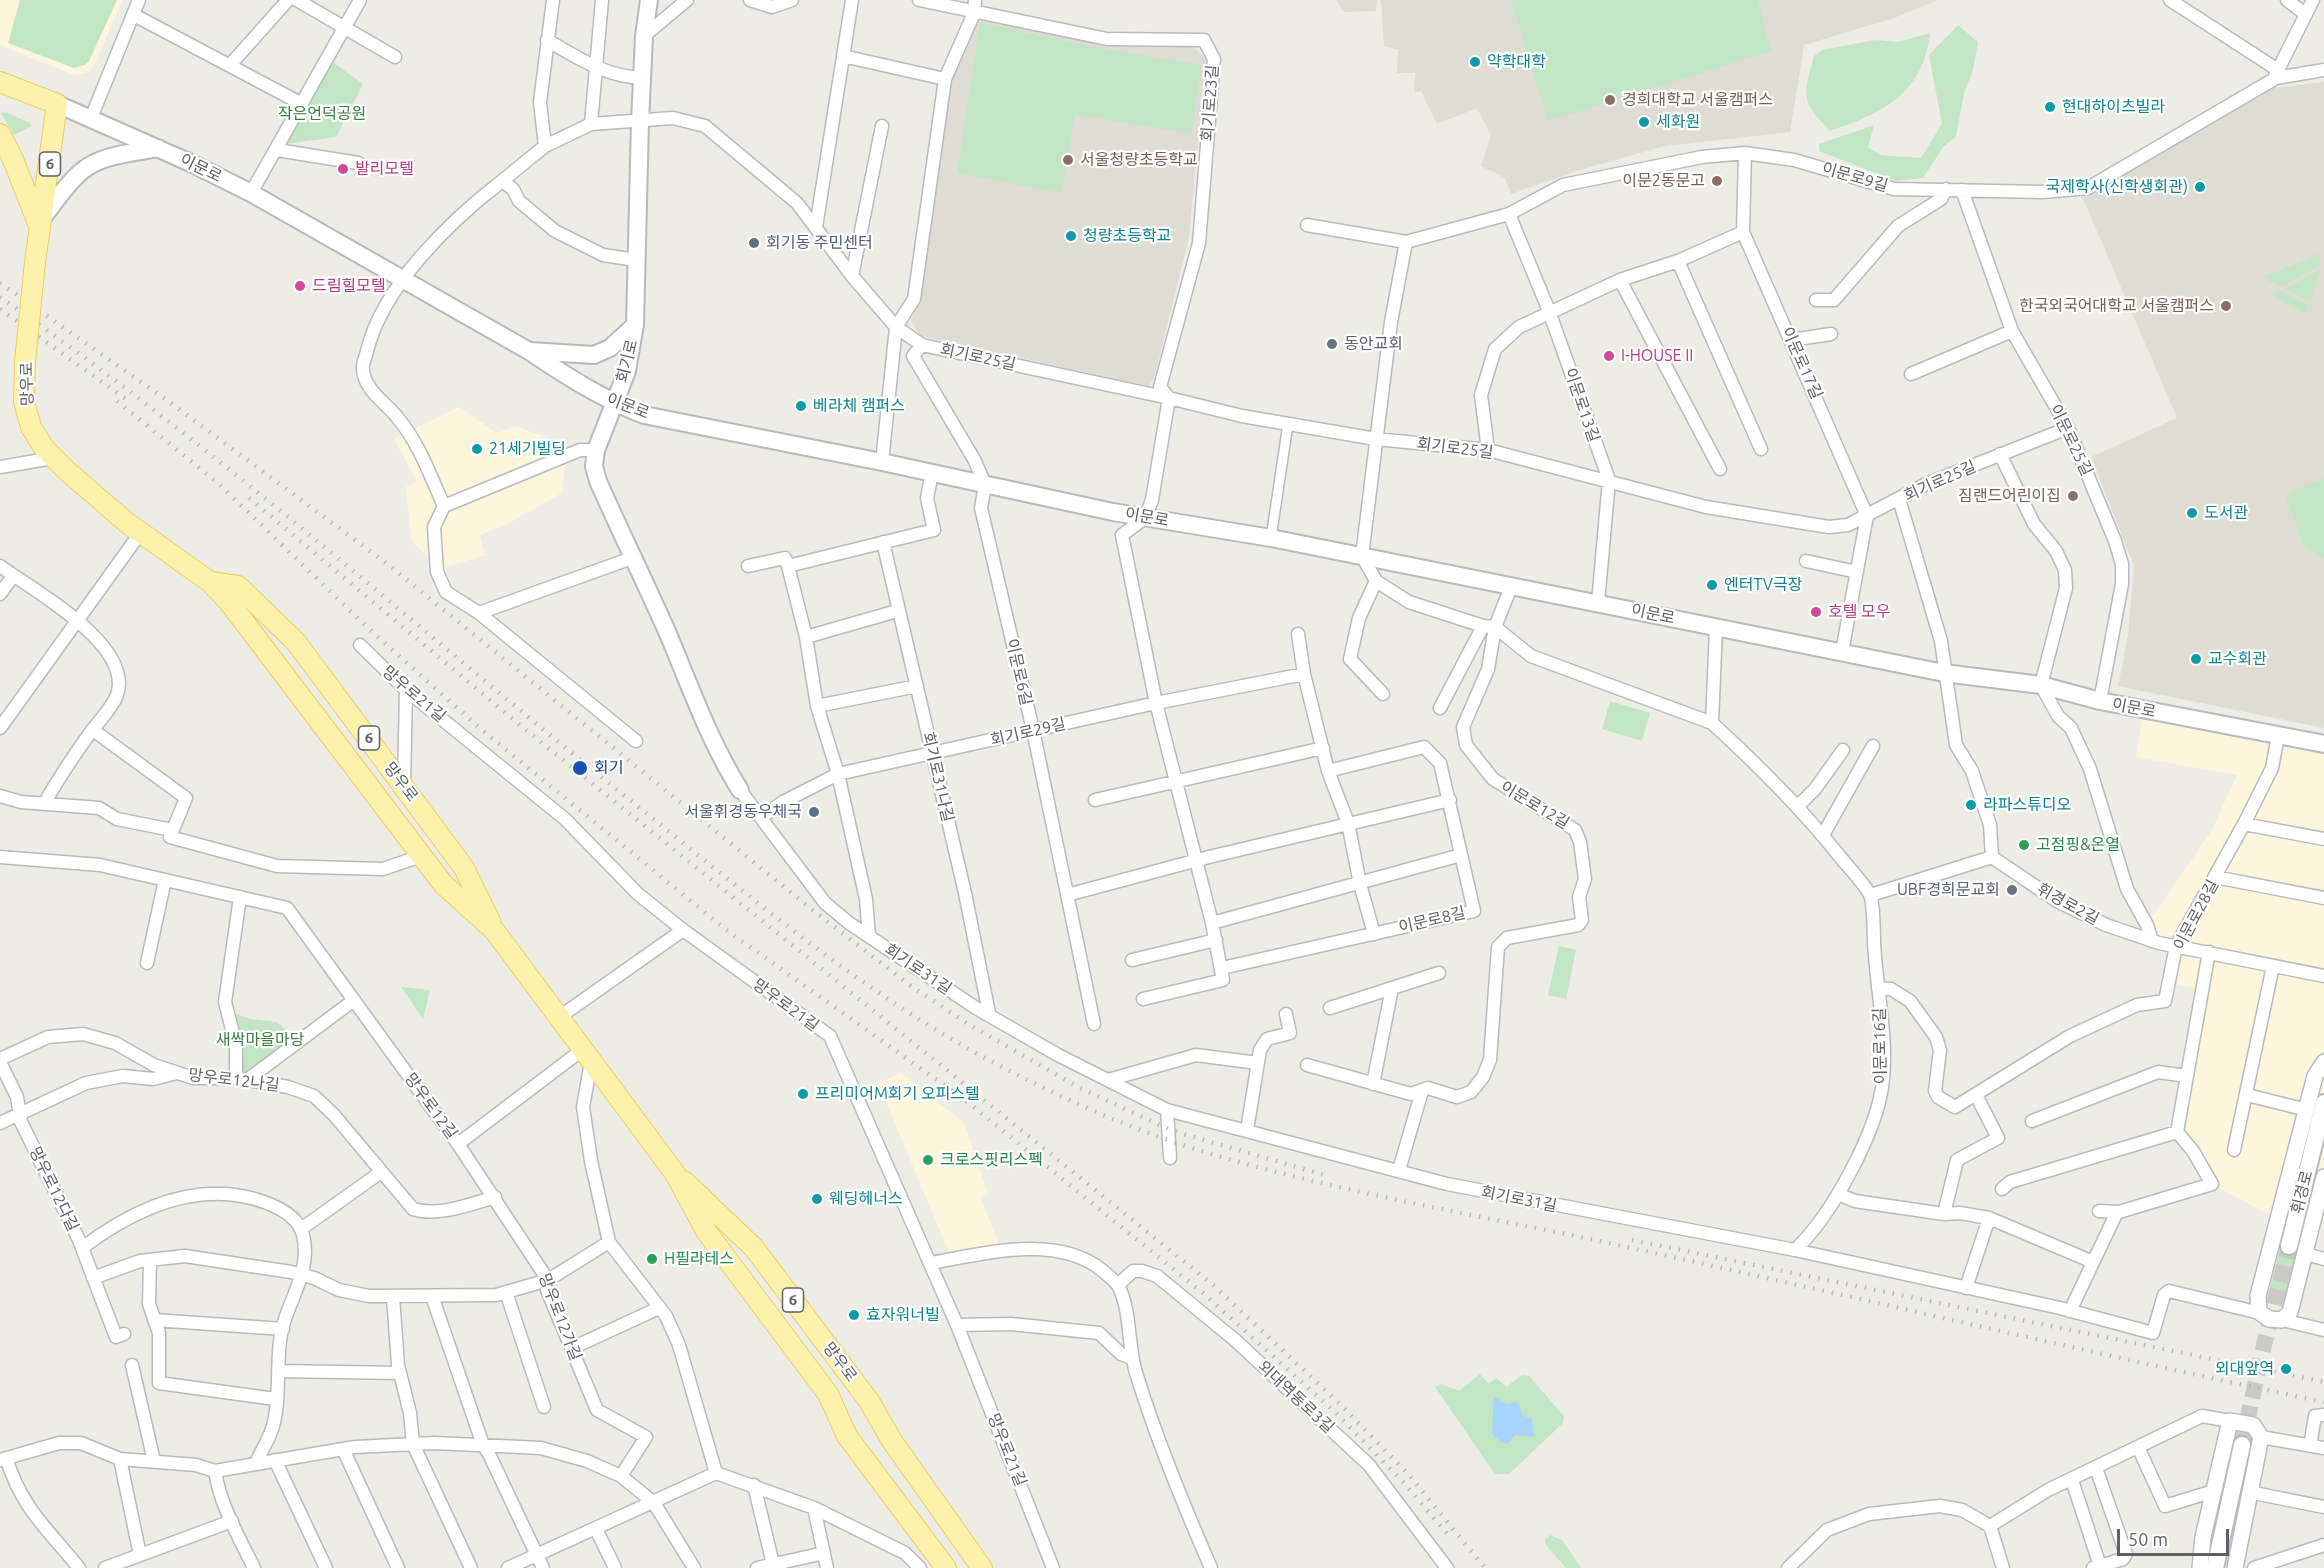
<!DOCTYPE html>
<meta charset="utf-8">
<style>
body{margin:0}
#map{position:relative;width:2324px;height:1568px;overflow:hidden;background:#eeede5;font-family:Ubuntu,sans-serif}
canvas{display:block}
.scale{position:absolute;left:2117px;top:1529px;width:112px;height:27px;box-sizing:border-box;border:3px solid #5d6065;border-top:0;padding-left:8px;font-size:18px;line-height:21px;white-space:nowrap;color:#5d6065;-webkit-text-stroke:4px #fff;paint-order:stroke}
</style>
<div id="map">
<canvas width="2324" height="1568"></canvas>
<div class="scale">50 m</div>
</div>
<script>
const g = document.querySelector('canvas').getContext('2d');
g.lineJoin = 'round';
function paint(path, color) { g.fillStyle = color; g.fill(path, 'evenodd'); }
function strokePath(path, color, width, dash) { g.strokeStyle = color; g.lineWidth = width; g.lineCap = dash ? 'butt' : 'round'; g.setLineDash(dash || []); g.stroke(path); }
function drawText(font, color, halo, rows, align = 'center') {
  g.font = font + ' Ubuntu,"Noto Sans KR",sans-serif'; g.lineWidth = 4.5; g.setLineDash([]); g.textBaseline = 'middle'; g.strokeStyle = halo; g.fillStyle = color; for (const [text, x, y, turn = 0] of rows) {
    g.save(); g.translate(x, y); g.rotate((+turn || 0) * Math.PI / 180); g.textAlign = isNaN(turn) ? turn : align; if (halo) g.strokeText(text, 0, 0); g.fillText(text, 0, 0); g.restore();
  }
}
const commercial = new Path2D(`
 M0,0H123L91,71L77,76L0,45Z
 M459,407L497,433L516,426L550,439L565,466L562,493L507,524L480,535L485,555L440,569L411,540L406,487L417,481L394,439Z
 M2144,710L2324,744V1207L2311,1231L2279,1220L2212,1184L2177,1132L2202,990L2169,983L2176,946L2159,943L2147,925L2212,830L2237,775L2136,757Z
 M901,1073L964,1123L988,1194L980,1197L1001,1248L954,1264L878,1083Z`);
const education = new Path2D(`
 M1336,0H1377L1376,11L1344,12Z
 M1381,0H1938L1894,18L1804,45L1790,132L1665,146L1580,170L1511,194L1505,178L1481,166L1491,135L1477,108L1437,124L1421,91L1414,92L1415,73H1397L1398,50L1384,46Z
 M978,20L1107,46L1194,47L1206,59L1189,237L1155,375L1149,386L921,336L911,321L922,292L950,83Z
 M2324,82V728L2118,686L2128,636L2134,566L2091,457L2177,418L2081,194L2273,88Z`);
const green = new Path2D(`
 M20,0H117L89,61L85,65L74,68L8,43Z
 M1511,0H1758L1771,51L1548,121Z
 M980,23L1109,50L1202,65L1191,133L1075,115L1062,193L957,173Z
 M1958,25L1978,42L1973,70L1964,93L1956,137L1944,146L1923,178L1896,181L1819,151V144L1874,125L1868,147L1880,155L1921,158L1942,124L1929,55Z
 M1930,33C1923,94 1883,113 1830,131C1800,100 1803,97 1814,56L1822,50L1875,40L1898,42Z
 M327,58L363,84L336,137L279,145Z
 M5,112L30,123L32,126L14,135L1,113Z
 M2320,254V265L2282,287L2267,280L2266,276Z
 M2321,269L2310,302L2285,289Z
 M2279,290L2308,305L2305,314L2273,296Z
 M2324,479V558L2304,547L2286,496L2291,491Z
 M1610,701L1650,713L1642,741L1602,729Z
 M1559,946L1576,950L1566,999L1548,995Z
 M401,987L430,990L423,1019Z
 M231,1012L250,1019L277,1022L296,1039L247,1077L239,1075Z
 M2281,1246L2299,1251L2284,1306L2266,1302Z
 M1480,1374L1489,1384L1496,1378L1506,1387L1522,1375L1529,1376L1564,1416L1563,1423L1509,1474H1495L1490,1467L1435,1387L1441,1384L1459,1391Z
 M1550,1535L1562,1540L1581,1568H1566L1545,1544V1540Z`);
const water = new Path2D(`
 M1494,1397L1507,1404L1514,1402L1519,1404L1522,1415L1532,1419L1534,1437L1515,1435L1508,1444L1502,1443L1492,1434Z`);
const secondaryTunnel = new Path2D(`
 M2242,1445L2262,1353L2289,1246`);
const pedestrian = new Path2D(`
 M1271,538L1288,424`);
const minor = new Path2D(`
 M297,0L395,57
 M553,0L540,102L545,146L591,124L673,118L705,126L797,203L852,276L896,327L922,345L1169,398L1242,416L1376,439L1488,450L1706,507L1829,527L1848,525L1926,484L2068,428
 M750,0L772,7L792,0
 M919,0L1107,39L1204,40L1214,59L1199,243L1160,387L1169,398L1152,500L1145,518L1122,535L1156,703L1212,923L1223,980L1143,999
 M2170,0L2278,70
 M2287,0L2304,13
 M134,15L302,104
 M644,36L687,0
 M547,40C578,58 606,77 643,78
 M843,56L945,79
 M230,65L288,0
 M2275,76L2313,0
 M91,118L139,0
 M591,124L602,0
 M545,146L502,181L513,189L519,201L555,231L603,255L636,260
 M277,150L358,163
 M1745,153L1743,232L1867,516L1842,652
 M1962,190L2012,331L2068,428L2115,541L2122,564V584L2100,701
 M251,193L360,0
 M1509,214L1549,311L1609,480L1598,603
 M1307,225L1406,242
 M816,227L852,0
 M1678,261L1761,449
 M852,276L882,126
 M1620,280L1720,469
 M1816,300H1834L1898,226L1941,199L1946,189
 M1791,340L1831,334
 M922,345L913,356L975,461L985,485L981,508L1033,730L1094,1024
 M1911,374L2012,331
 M596,450H580L444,506L434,527L437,572L446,592L479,613L632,558
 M1488,450L1481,395L1495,349L1519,327L1620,280L1678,261L1743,232
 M2000,454L2034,524L2056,551L2065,570L2066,588L2041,685L2058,716L2071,728L2090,769L2127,889L2147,925L2152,941
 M882,462L896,327L914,299L945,79L974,13L975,0
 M0,467L53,458
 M1899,499L1941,641L1956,745L1972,771L1990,825L1992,857
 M444,506C430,475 419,443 397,417C385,402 364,390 363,369C362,364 366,357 367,351C383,286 449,222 502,181
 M883,542L965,893L989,1013
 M1806,561L1857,572
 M0,566C34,591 134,645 117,695C112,708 99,721 90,733C74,755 59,778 45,802
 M748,566L785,558L788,566L934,530L927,498L932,473
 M788,566L806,637L817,706L838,774L866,899L869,936
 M1511,587L1495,627L1531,656L1712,723
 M0,594L13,576
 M479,613L636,741
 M1716,627L1712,723C1758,765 1802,809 1841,858C1850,869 1862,881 1869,893C1875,902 1873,943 1875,956C1878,996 1887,1038 1883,1079C1879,1129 1832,1215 1795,1250
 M1298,634L1304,674L1328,771L1348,823L1360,884L1374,934
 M806,637L897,611
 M360,645L406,690L565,819L638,894L683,930L830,1036L957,1325L1053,1568
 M1383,694L1350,659L1359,618L1376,581L1362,556L1391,322L1406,242L1509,214L1563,185L1702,157L1745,153L1794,160L1894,189L2043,192L2088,188L2276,78L2324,70
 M817,706L917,686
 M1440,708L1483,626
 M0,728L141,532
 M93,730L186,798L170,837L277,866L383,869L421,856
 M404,785L406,690
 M740,790L825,903L849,923L976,1008L1058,1055L1167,1110L1447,1184L1795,1250L2060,1308L2153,1333L2164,1295L2169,1291L2260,1313
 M0,796L21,802L99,808L117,819L172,830
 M1095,800L1323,748
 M1797,807L1815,789L1843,750
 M762,817L783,802L838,774L1156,703L1304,674
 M2244,824L2324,839
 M1823,835L1873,746
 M0,857L100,865L287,908L458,1144L548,1280L547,1290L597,1410L646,1437L621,1476
 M2215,877L2324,898
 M1067,895L1209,857L1450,800
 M1871,895L1992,857L2057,901L2106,925L2159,943L2324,976
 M1212,923L1461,855
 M1132,960L1216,940
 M147,963L165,880
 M1222,968L1474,911L1440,763L1424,747L1328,771
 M1878,988L1891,989L1910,1001L1936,1037L1940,1050L1935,1091L1938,1097L1955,1107L2070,1036L2137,1005L2165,1001L2176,946L2244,824L2272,768L2278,736
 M1330,1008L1439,973
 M558,1018L683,930
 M0,1059L48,1037L83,1034L115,1043L154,1065L193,1078H236L288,1087L314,1096L334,1115L413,1209C438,1217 471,1204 495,1197
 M0,1062L17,1097L21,1122L79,1240L116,1337L124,1334
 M591,1062L583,1107L591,1161L609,1242L666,1316L679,1345L716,1473
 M1307,1065L1411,1094L1428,1088L1457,1097L1471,1092L1483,1077L1490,1060L1498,947L1507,938L1578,925L1582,920L1579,897L1585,879L1580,842L1575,830L1493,779L1466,745L1463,727L1488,669L1495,627L1483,626L1409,602L1376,581
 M236,1078V1045L225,1002L240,897
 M247,1080L354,1000
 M1108,1080L1196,1055L1258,1063
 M1373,1084L1392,988
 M2247,1095L2307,1110
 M1167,1110L1170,1158
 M2032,1121L2158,1072L2187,1076
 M0,1123L86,1083L123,1076L153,1079L177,1073
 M1247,1130L1260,1050L1267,1039L1290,1033L1286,1014
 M458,1144L582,1050
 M2234,1150L2273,966
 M1399,1170L1422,1091
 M2002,1189L2010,1182L2177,1132
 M1838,1194L1855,1201L1944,1214L1960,1213L1989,1218L2093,1262
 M2099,1211L2119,1212L2212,1184L2193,1151L2177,1132L2209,952
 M1944,1214L1957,1160L1998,1138L1976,1095
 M301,1229L381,1172
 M82,1248C135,1208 201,1178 267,1203C282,1209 299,1218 303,1235C311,1266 293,1294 284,1322C274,1355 282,1394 273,1426C270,1438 261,1451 256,1463
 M2306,1254L2324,1259
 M150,1260L149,1304L159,1333V1383L275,1399
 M930,1263C983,1254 1057,1233 1103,1271C1108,1276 1116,1281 1119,1287C1132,1315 1127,1347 1137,1376C1157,1441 1184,1506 1211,1568
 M93,1278L140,1261L185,1256L291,1272L314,1278L339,1290L369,1296L496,1295L548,1280L609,1242
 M1118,1285L1133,1271H1142L1157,1276L1235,1340L1369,1465L1447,1568
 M1966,1288L1989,1218
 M506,1292L544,1407
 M432,1296L483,1445L489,1454L543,1568
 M393,1297L398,1365L410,1413L413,1444L471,1568
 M2070,1311L2117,1212
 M154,1320L283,1329
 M2282,1320L2324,1330
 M957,1325L1011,1324L1099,1333L1121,1354L1132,1358
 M572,1348L659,1308
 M132,1365L154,1461
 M278,1371L400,1373
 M2261,1437L2324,1448
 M2310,1446L2315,1416L2324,1415
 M2138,1447L2165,1506L2214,1491
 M343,1449L398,1568
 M6,1458C23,1510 46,1527 79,1568
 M120,1459L140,1555
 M0,1460L59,1443H81L120,1459L196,1465L215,1471L355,1447L434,1443L541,1448L587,1461L621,1476L654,1503L694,1568
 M275,1460L326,1568
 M215,1471C220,1505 239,1537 254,1568
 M2072,1480L2100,1566
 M754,1485L773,1564
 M2249,1492L2324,1507
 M814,1508L827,1568
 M596,1529L615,1568
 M105,1568L232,1521
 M508,1568L716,1473L814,1508L905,1553L920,1568
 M757,1568L824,1553
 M1788,1568L1827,1530L1869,1514L1940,1506L1962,1510L1990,1526
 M2003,1568L1990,1526L2048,1490L2202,1416L2230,1421
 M2093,1568L2123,1559L2126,1554L2096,1468
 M2254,1568L2324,1545`);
const tertiary = new Path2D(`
 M2324,1062L2315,1076L2258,1296L2259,1312L2269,1319L2282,1320L2290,1312L2324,1177
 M2200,1568L2203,1537L2230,1421L2253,1425L2261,1437L2235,1568`);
const secondary = new Path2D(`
 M649,0L644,36L640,122L635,325L627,371L596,450L594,466L598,481C621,533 646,584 669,636C691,689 710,742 740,790
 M57,104L193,164L251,193L529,351C566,376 602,399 644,415L882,462L1113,512L1271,538L1944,673L2041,685L2100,701L2324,744
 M40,221C53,205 66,184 82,171C102,154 134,153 158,148
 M530,351L594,355L610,348L635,325
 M2289,1246L2324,1103
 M2215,1568L2242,1445`);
const primary = new Path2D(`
 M0,82L57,104L35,262
 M0,134L12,157L38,223
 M25,362L24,402L31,427L44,448L67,471L126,522L210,582L229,602L443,884L494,930L645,1133L676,1175L706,1231L828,1394L847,1436L946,1568
 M210,582L238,586L296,642L464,868L490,921
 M685,1182L754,1248L869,1401L892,1441L982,1568`);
const rail = new Path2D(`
 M0,283L168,401L386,563L810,908L911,986L968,1024L1080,1088L1173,1131L1324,1175
 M0,297C228,455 434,644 651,817C764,908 876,1003 1006,1069C1064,1099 1126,1127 1189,1147C1315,1187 1445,1209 1575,1236C1825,1289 2074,1350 2324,1402
 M0,309L130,402
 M117,401L219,484L369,629L482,730L725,929L965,1100L1204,1294L1335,1412L1402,1481L1452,1539
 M249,498L521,726L1213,1285L1341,1405L1409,1475L1485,1568
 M1632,1240L2324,1382`);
const primaryBridge = new Path2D(`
 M25,362L35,262`);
const markers = [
 [1475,62,6,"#0f9aa8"],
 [1610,100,6,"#8d6e63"],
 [2050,107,6,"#0f9aa8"],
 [1644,122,6,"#0f9aa8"],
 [1068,160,6,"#8d6e63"],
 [343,169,6,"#d1479c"],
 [1717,181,6,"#8d6e63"],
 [2200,187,6,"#0f9aa8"],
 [1071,236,6,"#0f9aa8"],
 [754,243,6,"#5c6f8a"],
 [300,286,6,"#d1479c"],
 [2226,306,6,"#8d6e63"],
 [1332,344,6,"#6b7280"],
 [1609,356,6,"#d1479c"],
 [801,406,6,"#0f9aa8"],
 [477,449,6,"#0f9aa8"],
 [2073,496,6,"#8d6e63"],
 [2192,513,6,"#0f9aa8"],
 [1712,585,6,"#0f9aa8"],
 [1816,612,6,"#d1479c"],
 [2196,659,6,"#0f9aa8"],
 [580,768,8,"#1a4fb4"],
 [1971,805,6,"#0f9aa8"],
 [814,812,6,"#5c6f8a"],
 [2024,845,6,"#2e9e5b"],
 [2012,890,6,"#6b7280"],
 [803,1094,6,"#0f9aa8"],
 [928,1160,6,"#2e9e5b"],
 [817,1199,6,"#0f9aa8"],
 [652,1259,6,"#2e9e5b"],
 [854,1315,6,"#0f9aa8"],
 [2286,1369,6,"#0f9aa8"]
];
const shields = [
 [50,164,21],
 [369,738,21],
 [793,1300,21]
];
const shieldNames = [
 ["6",50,164],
 ["6",369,738],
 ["6",793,1300]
];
const cultureNames = [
 ["약학대학",1487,62],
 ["현대하이츠빌라",2062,107],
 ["세화원",1656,122],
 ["국제학사(신학생회관)",2188,187,"right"],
 ["청량초등학교",1083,236],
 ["베라체 캠퍼스",813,406],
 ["21세기빌딩",489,449],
 ["도서관",2204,513],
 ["엔터TV극장",1724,585],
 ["교수회관",2208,659],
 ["라파스튜디오",1983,805],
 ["프리미어M회기 오피스텔",815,1094],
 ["웨딩헤너스",829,1199],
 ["효자워너빌",866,1315],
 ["외대앞역",2274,1369,"right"]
];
const educationNames = [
 ["경희대학교 서울캠퍼스",1622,100,"left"],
 ["서울청량초등학교",1080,160,"left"],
 ["이문2동문고",1705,181],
 ["한국외국어대학교 서울캠퍼스",2214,306],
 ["짐랜드어린이집",2061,496]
];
const streetNames = [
 ["회기로23길",1210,103,-86],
 ["이문로",201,168,26],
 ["이문로9길",1855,177,16],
 ["회기로25길",978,357,12],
 ["회기로",627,361,-76],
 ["이문로17길",1802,363,66],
 ["망우로",27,384,-91],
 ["이문로13길",1582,405,71],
 ["이문로",628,406,21],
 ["이문로25길",2071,440,64],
 ["회기로25길",1455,448,7],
 ["회기로25길",1940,481,-24],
 ["이문로",1147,517,10],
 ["이문로",1653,614,12],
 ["이문로6길",1019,672,77],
 ["망우로21길",414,694,40],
 ["이문로",2134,708,11],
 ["회기로29길",1028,732,-13],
 ["회기로31나길",938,777,77],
 ["망우로",401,782,53],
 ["이문로12길",1535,805,31],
 ["휘경로2길",2068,904,29],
 ["이문로28길",2196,915,-62],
 ["이문로8길",1432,920,-13],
 ["회기로31길",918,969,34],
 ["망우로21길",786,1005,36],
 ["이문로16길",1880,1046,-91],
 ["망우로12나길",234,1080,7],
 ["망우로12길",431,1106,54],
 ["망우로12다길",54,1189,64],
 ["휘경로",2302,1192,-76],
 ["회기로31길",1519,1199,11],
 ["망우로12가길",560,1317,69],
 ["망우로",840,1362,53],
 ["외대역동로3길",1296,1397,43],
 ["망우로21길",1007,1450,68]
];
const parkNames = [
 ["작은언덕공원",322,114],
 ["새싹마을마당",260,1040]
];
const hotelNames = [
 ["발리모텔",355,169],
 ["드림힐모텔",312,286],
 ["I-HOUSE II",1621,356],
 ["호텔 모우",1828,612]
];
const serviceNames = [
 ["회기동 주민센터",766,243],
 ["서울휘경동우체국",802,812,"right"]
];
const worshipNames = [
 ["동안교회",1344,344],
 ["UBF경희문교회",2000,890,"right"]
];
const transitNames = [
 ["회기",594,768]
];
const leisureNames = [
 ["고점핑&온열",2036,845],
 ["크로스핏리스펙",940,1160],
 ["H필라테스",664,1259]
];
paint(commercial, '#fdf6dc');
paint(education, '#dedcd3');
paint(green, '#c2e5c3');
paint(water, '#a7d4fc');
strokePath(secondaryTunnel, '#cacac5', 16, [16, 8]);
strokePath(pedestrian, '#b7babe', 12);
strokePath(minor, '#b7babe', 15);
strokePath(tertiary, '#b7babe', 18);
strokePath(secondary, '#b6b9be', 20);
strokePath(primary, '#edca60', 22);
strokePath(pedestrian, '#fff', 9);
strokePath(minor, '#fff', 12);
strokePath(tertiary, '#fff', 15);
strokePath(secondary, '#fff', 16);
strokePath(primary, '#fcf2ac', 20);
strokePath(rail, '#b5b6b6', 4.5, [1.5, 8]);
strokePath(primaryBridge, '#edca60', 22, []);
strokePath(primaryBridge, '#fcf2ac', 20);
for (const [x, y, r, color] of markers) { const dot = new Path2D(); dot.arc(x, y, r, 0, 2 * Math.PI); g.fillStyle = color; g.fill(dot); strokePath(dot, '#fff', 2); }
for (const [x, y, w] of shields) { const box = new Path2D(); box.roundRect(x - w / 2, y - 12, w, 24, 4.5); g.fillStyle = '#fff'; g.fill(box); strokePath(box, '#5d6065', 1.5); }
drawText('bold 15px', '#5d6065', null, shieldNames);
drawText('16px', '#0d838f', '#fff', cultureNames, 'left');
drawText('16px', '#785e54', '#fff', educationNames, 'right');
drawText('16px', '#5d6065', '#fff', streetNames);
drawText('16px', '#37813e', '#fff', parkNames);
drawText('16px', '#b23c85', '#fff', hotelNames, 'left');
drawText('16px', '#4e5e75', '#fff', serviceNames, 'left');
drawText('16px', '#5b616d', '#fff', worshipNames, 'left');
drawText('16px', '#164399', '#fff', transitNames, 'left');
drawText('16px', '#27864d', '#fff', leisureNames, 'left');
</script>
